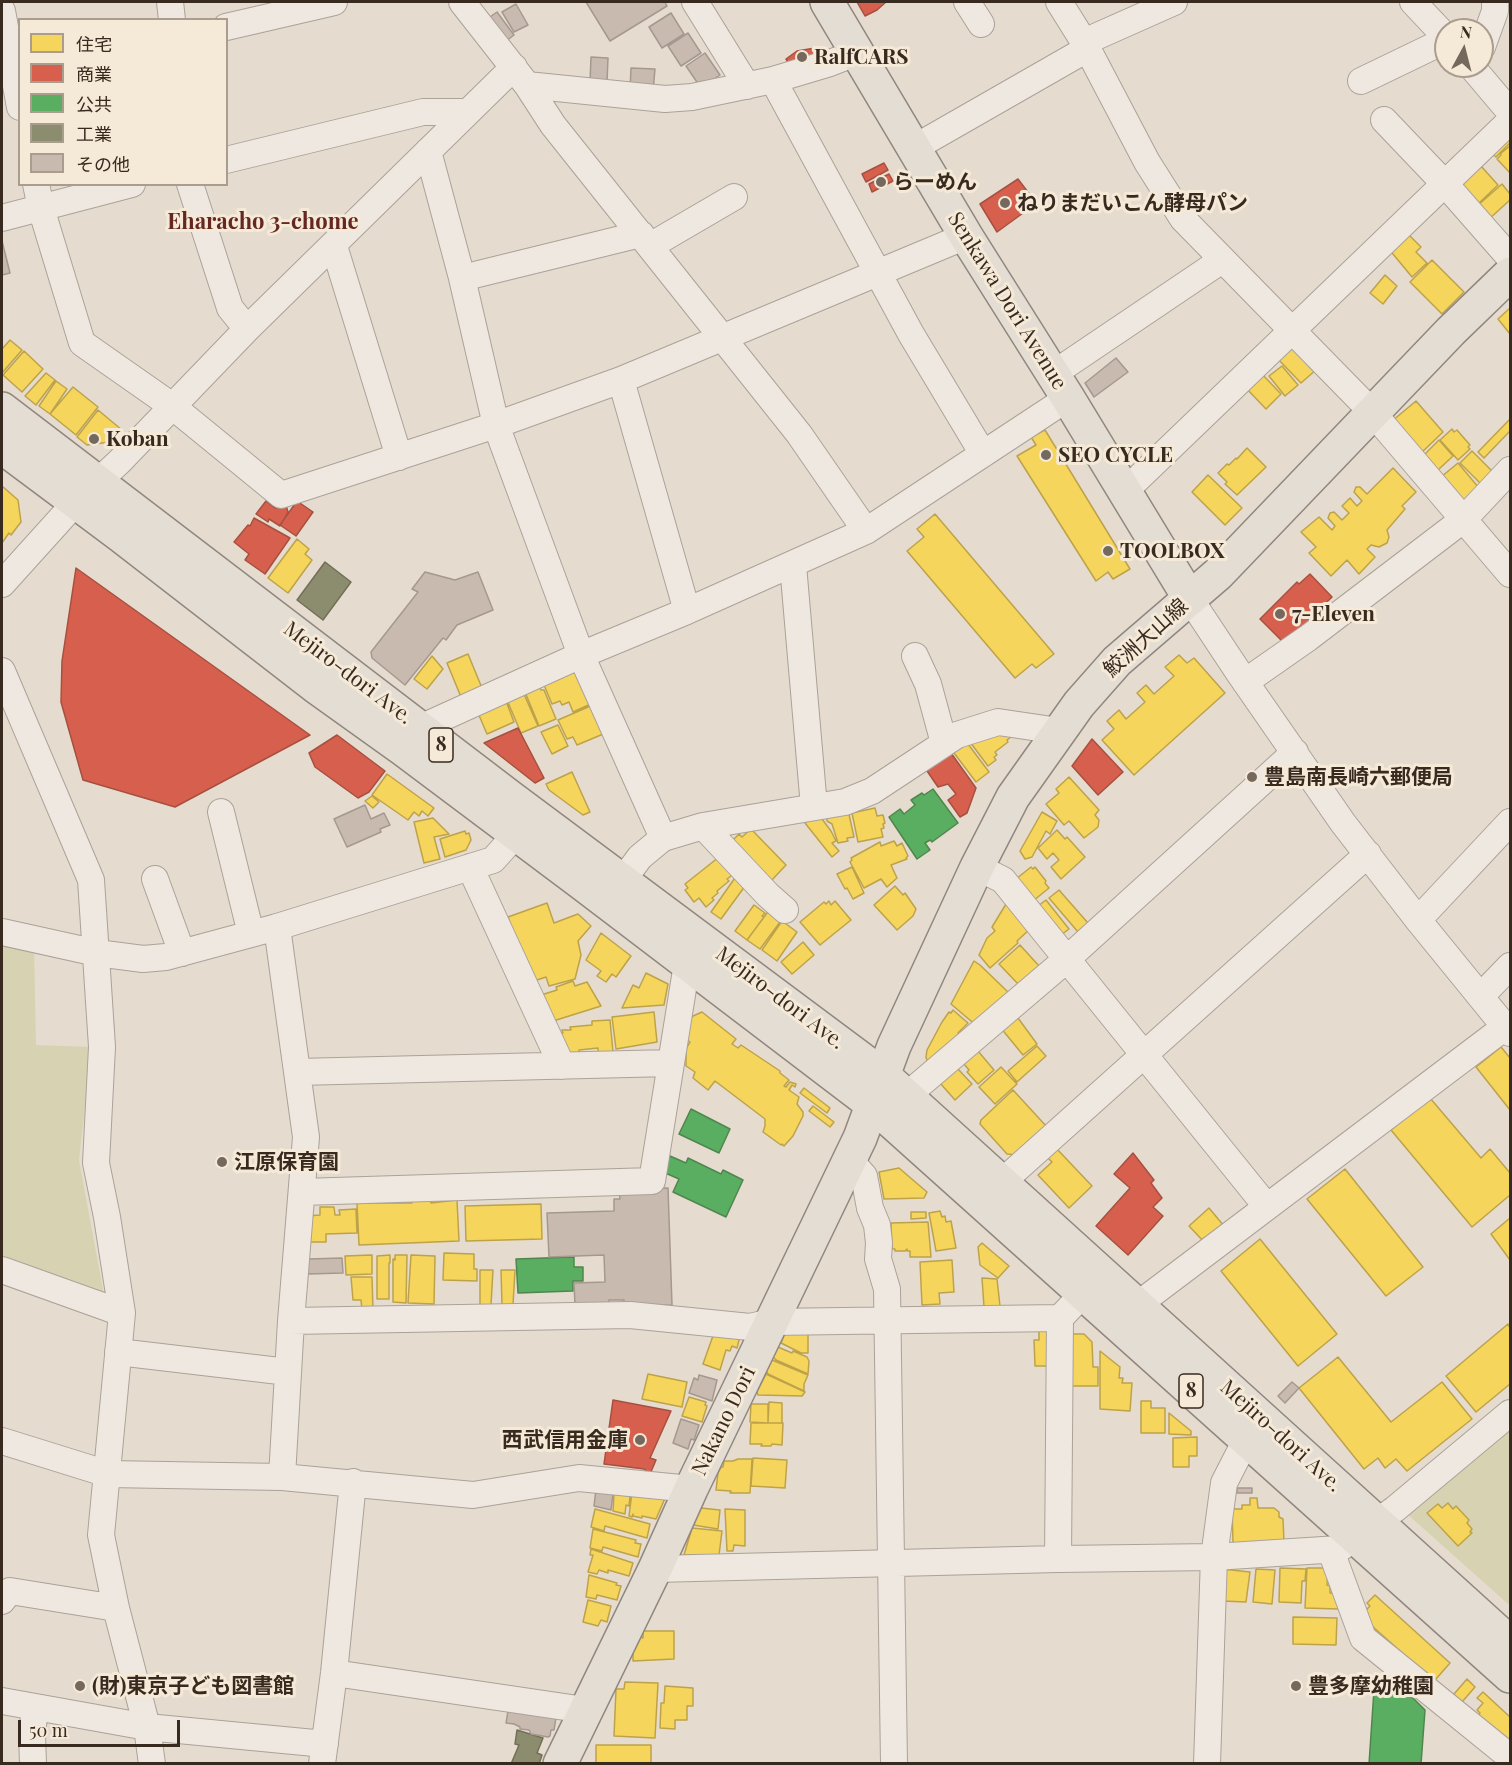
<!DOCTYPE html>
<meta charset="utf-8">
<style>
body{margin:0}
#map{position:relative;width:1512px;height:1765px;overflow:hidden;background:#e5dccf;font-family:"Playfair Display","Noto Sans JP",serif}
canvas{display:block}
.frame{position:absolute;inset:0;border:3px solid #392a20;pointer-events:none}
.legend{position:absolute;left:18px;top:18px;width:210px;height:168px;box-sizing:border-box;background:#f5e9d7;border:2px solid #aa9d8e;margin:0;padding:8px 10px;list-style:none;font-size:18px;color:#392a20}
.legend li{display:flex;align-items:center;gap:12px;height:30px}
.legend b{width:30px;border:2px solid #aa9d8e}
.north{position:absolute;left:1434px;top:18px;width:60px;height:60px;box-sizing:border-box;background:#f5e9d7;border:2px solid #aa9d8e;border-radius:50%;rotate:7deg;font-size:16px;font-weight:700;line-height:24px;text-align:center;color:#392a20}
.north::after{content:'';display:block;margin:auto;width:21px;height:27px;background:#75685d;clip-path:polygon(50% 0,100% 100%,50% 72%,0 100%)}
.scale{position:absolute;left:18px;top:1720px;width:162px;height:27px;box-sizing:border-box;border:3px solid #392a20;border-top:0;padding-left:8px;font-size:18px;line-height:21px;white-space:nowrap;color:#392a20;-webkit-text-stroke:4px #f5e9d7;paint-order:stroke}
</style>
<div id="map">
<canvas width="1512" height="1765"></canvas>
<div class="frame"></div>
<ul class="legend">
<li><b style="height:16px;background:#f6d55c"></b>住宅</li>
<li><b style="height:16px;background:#d6604d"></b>商業</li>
<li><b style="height:16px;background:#5aae61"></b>公共</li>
<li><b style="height:16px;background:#8c8c6e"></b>工業</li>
<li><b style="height:16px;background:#c9bab0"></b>その他</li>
</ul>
<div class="north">N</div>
<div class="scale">50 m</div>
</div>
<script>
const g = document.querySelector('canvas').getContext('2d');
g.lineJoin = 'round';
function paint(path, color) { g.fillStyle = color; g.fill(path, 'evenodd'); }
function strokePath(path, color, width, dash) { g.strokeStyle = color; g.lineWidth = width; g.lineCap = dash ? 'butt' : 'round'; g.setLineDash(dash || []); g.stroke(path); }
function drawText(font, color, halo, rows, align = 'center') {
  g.font = font + ' "Playfair Display","Noto Sans JP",serif'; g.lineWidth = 6; g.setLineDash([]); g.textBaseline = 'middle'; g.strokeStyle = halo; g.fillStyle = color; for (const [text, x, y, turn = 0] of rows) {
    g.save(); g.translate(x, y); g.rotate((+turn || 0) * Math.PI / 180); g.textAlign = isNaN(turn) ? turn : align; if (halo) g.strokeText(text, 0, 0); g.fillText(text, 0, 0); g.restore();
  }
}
const green = new Path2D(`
 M2,937L34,944L36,1045L92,1047L79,1160L104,1295L2,1255Z
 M1510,1420V1602L1508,1604L1406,1513Z`);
const homes = new Path2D(`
 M1507,135L1510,139V143L1496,157L1492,154Z
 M1510,146V173L1497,159L1501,155L1500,154Z
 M1481,166L1498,185L1479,203L1461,185Z
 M1502,184L1510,194V200L1488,220L1476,207Z
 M1405,231L1421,247L1416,252L1427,263L1412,277L1388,248Z
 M1432,260L1464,292L1442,314L1410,282Z
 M1385,275L1397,286L1383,304L1370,293Z
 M1510,308V334L1498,319Z
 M10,340L22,350L2,373V349Z
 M1291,341L1317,369L1301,383L1275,356Z
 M24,351L43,369L22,392L3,375Z
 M1282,366L1298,385L1285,396L1269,376Z
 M1260,372L1281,394L1266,409L1244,386Z
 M46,373L55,380L36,405L25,396Z
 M56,381L67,389L50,414L39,406Z
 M73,387L98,407L76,435L50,414Z
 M1416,401L1443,432L1419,455L1392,421Z
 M98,410L122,430L110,442L87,445L77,437Z
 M1510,419V431L1484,458L1478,452Z
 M1452,429L1454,432L1457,430L1470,445L1468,447L1470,449L1458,460L1440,440Z
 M1045,430L1130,569L1113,579L1108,572L1096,581L1017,456L1036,445L1031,437Z
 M1439,440L1453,456L1438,470L1424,455Z
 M1247,448L1266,467L1237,495L1225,484L1227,482L1218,473L1227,464L1229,465L1236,458L1237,459Z
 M1472,451L1493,472L1481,484L1460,463Z
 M1458,463L1479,488L1463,503L1441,477Z
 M1393,468L1416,492L1402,506L1405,509L1387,530L1389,537L1387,543L1379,547L1371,545L1367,549L1375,557L1359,574L1347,560L1331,576L1309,553L1316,547L1301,532L1319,517L1332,530L1335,526L1328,518L1330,513L1334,512L1342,520L1349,513L1342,506L1350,498L1357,506L1362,501L1354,492L1356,487H1360L1367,494Z
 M1208,475L1242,508L1225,525L1192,492Z
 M2,486L18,500L21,522L11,535L9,533L2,543Z
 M935,514L1054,654L1036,668L1032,664L1015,678L907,551L924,537L917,529Z
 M297,539L309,549L305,554L312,560L288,593L268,578Z
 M468,654L482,688L461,697L447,663Z
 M1179,655L1187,663L1194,658L1225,693L1134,775L1102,740L1114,729L1107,721L1119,710L1126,719L1145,702L1137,693L1146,685L1154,694L1174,676L1165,667Z
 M432,656L443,669L427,689L414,679Z
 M579,670L593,703L573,712L569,702L562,705L560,701L552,704L544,685Z
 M539,686L541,690H544L556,719L539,726L525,692Z
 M523,692L538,726L521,733L507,700Z
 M506,701L514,722L487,734L478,713Z
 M595,704L608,732L577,745L573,737L567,739L558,720Z
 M558,725L568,746L552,754L541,732Z
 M1008,732L1011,737L1007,740L1008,742L995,752L997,755L994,757L996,760L988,766L970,742Z
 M965,740L989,772L976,782L951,749Z
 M572,772L590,812L583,815L549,790L546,784Z
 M387,774L434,808L428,816L422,811L419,816L414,812L408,820L372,795Z
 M1069,777L1099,810L1095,815L1099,820L1098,827L1084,838L1069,821L1064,825L1046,804L1059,793L1056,789Z
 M372,796L379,802L373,808L365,801Z
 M875,808L877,816L883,815L885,823L883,824L884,828L881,829L883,837L858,842L852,813Z
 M848,810L854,837L847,838L848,841L838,843L832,824L827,821L826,814Z
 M1042,812L1057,821L1050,834L1046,831L1032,857L1025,859L1020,851Z
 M819,815L831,831L836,841L832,843L839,851L832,857L805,823L813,816Z
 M433,818L449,834L434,837L440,859L424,863L414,822Z
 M751,829L786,865L771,881L731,842L739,834L742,837Z
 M1057,830L1065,839L1067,837L1085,857L1061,879L1051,867L1059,860L1053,853L1047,859L1038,848Z
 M465,831L466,834L469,833L471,840L466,850L445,857L440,839Z
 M894,841L897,846L902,843L908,856L906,858L907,859L891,865L897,878L887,887L881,879L864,888L850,862L852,860L851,858L880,842L881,846Z
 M719,857L735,873L727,879L729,881L717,891L718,893L712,898L714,900L706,907L699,898L694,902L685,890L688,888L685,884Z
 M852,867L864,893L853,899L847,888L845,889L837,874Z
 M1031,867L1033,869L1035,867L1046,881L1045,883L1049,888L1028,905L1011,883Z
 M737,875L748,882L721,919L711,912Z
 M895,886L903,895L905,893L916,909L913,916L897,930L874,905Z
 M1059,890L1088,923L1078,932L1049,898Z
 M1046,900L1069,929L1057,938L1034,909Z
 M829,901L831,905L835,901L851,920L820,945L800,922L824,902L826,904Z
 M547,903L554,923L578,914L591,926L578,941L581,955L575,979L549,986L546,977L531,982L508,917Z
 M1006,904L1030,929L1017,941L1018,943L990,968L979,955L987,938L995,931L992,927Z
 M754,905L765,913L762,916L764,917L747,940L735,931Z
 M770,909L783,918L760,949L747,940Z
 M782,921L797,932L777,961L762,950Z
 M601,933L631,956L616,977L612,974L606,982L597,976L601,971L586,960Z
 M803,942L814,955L792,974L781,962Z
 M1020,945L1040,967L1020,986L999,964Z
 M974,961L980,965L1009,993L978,1027L951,1004Z
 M646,973L668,984L664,1005L622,1008L633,985L639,988Z
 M573,981L575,986L587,982L601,1006L550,1022L541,995L557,990L556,987Z
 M953,1010L968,1023L958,1033L961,1036L929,1068L926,1057L927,1050L942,1022L949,1012L951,1013Z
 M654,1012L657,1042L616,1049L612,1017Z
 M702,1012L736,1039L732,1044L738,1048L741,1045L780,1071V1073L789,1080L784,1086L786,1087L790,1082L796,1084L795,1087L792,1085L789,1090L799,1097L797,1104L803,1112V1116L793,1136L784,1146L782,1144L781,1145L763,1132L765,1126V1119L715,1081L708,1090L693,1078L695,1072L686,1066V1053L684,1052L690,1042L686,1039L687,1023L693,1016Z
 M1018,1018L1037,1044L1023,1055L1000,1027Z
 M610,1020L613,1052L598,1053V1048L579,1050V1053L568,1054L559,1034L563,1033L562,1030H571L570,1027L592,1025V1021Z
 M1037,1046L1046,1056L1017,1082L1008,1071Z
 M1501,1047L1510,1058V1110L1476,1067Z
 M978,1051L994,1070L978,1084L967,1072L969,1070L964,1064Z
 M1001,1067L1017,1084L995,1104L979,1087Z
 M957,1068L972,1084L955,1100L940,1083Z
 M804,1088L830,1108L827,1113L800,1093Z
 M1013,1090L1047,1127L1017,1155L1007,1154L980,1124L981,1120Z
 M1430,1098L1481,1158L1490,1149L1510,1173V1195L1472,1227L1391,1130Z
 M813,1106L834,1122L830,1127L809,1111Z
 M1056,1148L1092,1186L1069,1208L1038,1175L1052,1162L1047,1157Z
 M899,1168L927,1192L924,1198L884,1199L879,1172Z
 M1345,1169L1423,1267L1386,1296L1307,1199Z
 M411,1200H431V1203L457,1200L459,1241L359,1245L357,1203H412Z
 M541,1204L542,1239L466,1241L465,1206Z
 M320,1207H334L335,1215H340L339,1210L356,1209L357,1233L326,1234V1242H308L307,1216L320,1215Z
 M1209,1208L1224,1226L1205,1243L1189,1226Z
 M940,1211L942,1217L945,1216L946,1222L951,1221L956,1248L936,1251L929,1213Z
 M911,1212H926V1218L911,1219Z
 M1510,1218V1260L1491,1234Z
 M928,1222L931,1257H910V1251H907V1249L905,1251H895V1249H892L891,1223Z
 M1260,1239L1337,1334L1298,1366L1221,1271Z
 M982,1243L1009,1266L998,1278L980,1265L978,1247Z
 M444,1253L474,1254V1269H477V1281L443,1280Z
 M372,1255V1274L346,1275L345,1256Z
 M390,1255V1263H389V1299H377V1256Z
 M395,1255H407L406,1303L393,1302V1259L395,1260Z
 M411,1255L435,1256L434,1304L408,1303Z
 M952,1260L954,1292L939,1293L940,1304L922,1305L920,1262Z
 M480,1270H493L491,1305L480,1306Z
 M501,1270H515L513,1305H502Z
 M351,1277H372L373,1310H362L361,1300H353Z
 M982,1278L997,1279L1000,1306L984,1307Z
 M1508,1324L1510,1328V1384L1476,1412L1446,1376Z
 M1039,1329H1048L1049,1366H1035L1034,1340H1039Z
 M786,1331H808V1353H801L781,1343Z
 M714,1333L740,1336L737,1348L732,1346L730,1351L726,1350L720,1370L703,1364Z
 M1067,1334H1084L1092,1342L1093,1367H1098V1386H1067Z
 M778,1347L792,1353L793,1351L807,1357L809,1361L808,1374L776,1360L773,1357Z
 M1100,1351L1120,1367L1119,1378H1123L1122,1383H1132L1130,1411L1100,1409Z
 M1338,1357L1391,1422L1442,1382L1472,1419L1407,1471L1396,1459L1385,1468L1378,1458L1364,1469L1299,1388Z
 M772,1360L808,1375L804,1384V1391L768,1374L766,1371Z
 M648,1374L687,1382L682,1407L642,1399Z
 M766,1374L805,1392L802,1396L758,1395L757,1392Z
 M689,1397L706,1402L705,1405L707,1406L702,1422L682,1416Z
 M1141,1401H1151V1408H1165V1433H1141Z
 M769,1402L782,1403V1423H768Z
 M751,1404H768V1423L750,1422Z
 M1169,1413L1191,1431V1435L1169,1434Z
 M751,1423H783L782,1445L772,1444L771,1446H761L762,1444H750Z
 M1197,1437V1456H1189V1467H1173V1438Z
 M753,1458L787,1460L785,1488L751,1486Z
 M738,1459H752L750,1493H730L731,1491L716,1490L718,1473L721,1467H723L724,1461H733Z
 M632,1492L666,1496L656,1519L642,1516V1518L633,1516V1514L632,1517L629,1516Z
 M614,1494L630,1496L629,1506L626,1505L625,1514L613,1511Z
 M1250,1498H1257L1258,1508H1274L1279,1512V1517L1283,1519L1284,1542L1233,1543L1232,1509H1242V1505H1250Z
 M1448,1503L1453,1509L1456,1506L1469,1520L1467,1523L1472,1529L1470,1532L1472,1533L1458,1546L1427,1513L1438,1504L1442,1508Z
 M701,1508L720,1510L718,1529L693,1525Z
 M595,1509L650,1524L647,1538L605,1526L604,1531L591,1527Z
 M725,1509L745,1510V1546L734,1545L733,1551H727Z
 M692,1528L722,1531L719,1555H684Z
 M593,1529L636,1540L635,1543L641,1544L638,1557L603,1547L602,1551L590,1548Z
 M591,1549L633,1563L629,1576L608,1570V1573L599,1570L597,1574L588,1572L593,1555H590Z
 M1280,1568L1306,1569L1305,1581H1302L1301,1603L1279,1602Z
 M1307,1568H1328L1327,1585L1330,1586V1593H1335L1338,1598V1609L1305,1608Z
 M1222,1569L1250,1572L1246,1602L1222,1601Z
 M1256,1569L1275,1570L1272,1604L1253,1602Z
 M589,1575L617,1583L616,1585L621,1586L617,1600L597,1595L596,1599L586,1597Z
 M1375,1595L1450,1663L1436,1679L1431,1675L1429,1677L1371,1625L1366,1610L1370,1606L1367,1603Z
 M588,1600L611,1606L607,1622L601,1620L598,1626L583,1622Z
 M1293,1617L1337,1618L1336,1645L1293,1644Z
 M643,1631H674V1659L633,1661V1652L641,1637L643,1638Z
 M1467,1679L1475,1687L1456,1709L1448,1701Z
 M625,1682L658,1683L655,1738L614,1736L616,1689H624Z
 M665,1686L693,1688V1706H687V1720H675V1729L660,1728L661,1703H664Z
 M1483,1692L1510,1717V1749L1476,1719L1480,1713L1477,1710L1483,1703L1477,1698Z
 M596,1745H651V1764H596Z`);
const shops = new Path2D(`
 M857,2H886L877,10L865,16Z
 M815,48L820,58L791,67L786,59L797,51Z
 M884,163L888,170L866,182L862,174Z
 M889,174L893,181L872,192L869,184Z
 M1018,179L1034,200L1030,208L997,232L980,204Z
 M266,501L275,508L286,505L288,512L280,526L269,519L268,522L256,514Z
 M297,501L313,512L296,536L280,525Z
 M254,518L290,538L265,574L245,560L249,554L234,542L248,525L250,526Z
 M76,568L310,735L175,807L83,780L61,702L62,661Z
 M1310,574L1332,597L1285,644L1260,619L1297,582L1299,584Z
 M518,728L544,778L535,783L484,743Z
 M337,735L385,771L369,792L358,798L315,767L309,753Z
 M1092,739L1123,772L1098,795L1072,766Z
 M951,753L976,788L967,813L960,817L948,800L956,794L948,784L938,787L925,768Z
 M1133,1153L1154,1180L1151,1183L1162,1198L1153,1207L1163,1216L1128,1255L1096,1226L1130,1188L1114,1174Z
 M613,1400L671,1411L650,1458L656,1460L650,1474L644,1469L604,1464Z`);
const public = new Path2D(`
 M933,789L958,823L932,842L930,840L925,843L930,850L917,859L889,817L900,809L904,814L915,805L911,800L922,793L924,795Z
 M691,1109L730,1129L719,1153L679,1134Z
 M670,1156L686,1163L688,1158L721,1174L723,1170L743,1180L726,1217L673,1192L679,1179L663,1172Z
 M574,1257V1267H583V1281H573V1291L518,1293L516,1259Z
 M1375,1675L1391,1676L1425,1710L1421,1764H1369Z`);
const industry = new Path2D(`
 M325,562L351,582L323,620L297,600Z
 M517,1730L543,1738L537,1753L542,1755L539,1764H511L519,1745L515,1744Z`);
const building = new Path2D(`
 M586,2H665L667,6L610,41Z
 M516,4L528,25L514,32L502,12Z
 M497,12L514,35L505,42L487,19Z
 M671,13L684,34L662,48L649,27Z
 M688,33L701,53L681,66L668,46Z
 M705,53L720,75L701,88L686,66Z
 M591,57L608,58L607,83H590Z
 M631,68L655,69L653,91L630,90Z
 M2,241L10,273L2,275Z
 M1116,358L1128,372L1094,397L1085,383Z
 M425,572L455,580L478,572L493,610L457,625L446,640L443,638L405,685L372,658L371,652L418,592L412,589Z
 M365,805L371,819L384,813L390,825L380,829L381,832L347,847L334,819Z
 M668,1188L672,1305L624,1306V1300H609V1305L575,1306L574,1283L605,1282L604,1255L549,1257L547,1213L614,1211V1199H620L619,1190Z
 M342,1258L343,1273L308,1274V1259Z
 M699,1375L717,1380L712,1401L689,1393L694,1378L698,1380Z
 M1292,1382L1299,1388L1285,1403L1278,1396Z
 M681,1419L699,1425L694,1440L691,1439L688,1449L673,1443Z
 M1237,1488H1252V1493H1237Z
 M596,1489L613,1494L611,1510L594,1506Z
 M509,1705L557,1712L554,1730H551L550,1736L548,1737L531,1734L529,1730L520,1729V1727L514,1724L506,1723Z`);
const minor = new Path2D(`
 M170,2L172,20
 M462,2L527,85L553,125L799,434L866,531
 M695,2L747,86
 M967,2L981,24
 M1059,2L1084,42L1147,162L1183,219L1372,412L1510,574
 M1413,2L1446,37
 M2,11L20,107
 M226,27L334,2
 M1084,42L1174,2
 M1482,47L1495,11V2
 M1471,66L1510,112
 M773,80L911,334L983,454
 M1361,81L1446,40
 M527,85L665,99L692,97L773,80L830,63L858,52
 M1384,120L1446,185L1510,258
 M914,148L1087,49
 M428,151L462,278L496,425L581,655L663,838
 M226,160L423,112H467
 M36,184L41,208L82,343L172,406L281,495L496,425L621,380L966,236
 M190,184L230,308L247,329
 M2,218L132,184
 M334,246L399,457
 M650,246L734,197
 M462,278L641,234
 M1053,374L1222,260
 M621,380L687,611
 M1124,492L1510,121
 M793,565L814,807
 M2,584L76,502L119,462L247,329L514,67
 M1190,599L1239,673L1343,823L1418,920L1510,1033
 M915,656L928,684L944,743
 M2,671L91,880L102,1047L96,1163L107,1217L122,1313L101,1535L116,1608L147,1727L152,1764
 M1245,682L1308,638L1464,519L1510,470
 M420,728L581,655L687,611L866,531L1068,398
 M221,812L251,934
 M703,826L768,895L785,910
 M470,867L562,1066
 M977,867L1003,880L1267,1207
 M155,879L182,953
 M622,881L640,857L663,838L703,826L845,802L872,791L957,735L998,722L1059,731
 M1418,920L1510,822
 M277,927L306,1137L291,1321L282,1477
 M2,932L97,953L143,959L166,957L277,927L493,860L528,821
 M1481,996L1510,966
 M297,1072L671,1063
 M905,1097L1067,959L1295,752
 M849,1159L864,1176L870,1208L877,1225L879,1243L878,1259L887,1289L894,1764
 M1002,1182L1368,854
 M302,1192L652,1181L687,964
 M2,1270L122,1313
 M1136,1306L1505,1027
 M291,1321L630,1315L750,1327L771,1322L1060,1318L1083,1294
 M118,1352L288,1372
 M2,1441L108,1474L282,1477L473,1495L579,1478L691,1489
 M1331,1551L1363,1638L1510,1757
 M1058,1559L1060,1318
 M655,1569L1058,1559L1214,1557L1339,1549L1395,1509L1510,1413
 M2,1601L10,1591L116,1608
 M334,1673L585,1710
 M2,1701L147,1727L325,1744
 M33,1764L32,1734L35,1708
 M322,1764L334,1673L353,1482
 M1207,1764L1214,1557L1224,1483L1246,1440`);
const major = new Path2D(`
 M827,2L966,236L1068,398L1190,599
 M2,409L510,797L884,1076L1510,1643
 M2,447L120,535L315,686L403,749L583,884L873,1105L1510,1676
 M560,1764L655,1569L691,1489L860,1138L894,1046L977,867L1013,797L1079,704L1117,661L1218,574L1451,331L1510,274`);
const markers = [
 [802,57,6,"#75685d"],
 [881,182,6,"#75685d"],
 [1005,203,6,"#75685d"],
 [94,439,6,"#75685d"],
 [1046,455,6,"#75685d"],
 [1108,551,6,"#75685d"],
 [1280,614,6,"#75685d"],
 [1252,777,6,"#75685d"],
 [222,1162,6,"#75685d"],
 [640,1440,6,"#75685d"],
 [80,1686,6,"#75685d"],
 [1296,1686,6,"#75685d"]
];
const shields = [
 [441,745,24],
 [1191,1391,24]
];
const shieldNames = [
 ["8",441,745],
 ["8",1191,1391]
];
const poiNames = [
 ["RalfCARS",814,57],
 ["らーめん",893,182],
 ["ねりまだいこん酵母パン",1017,203],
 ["Koban",106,439],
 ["SEO CYCLE",1058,455],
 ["TOOLBOX",1120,551],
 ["7-Eleven",1292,614],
 ["豊島南長崎六郵便局",1264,777],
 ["江原保育園",234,1162],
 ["西武信用金庫",628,1440,"right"],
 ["(財)東京子ども図書館",92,1686],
 ["豊多摩幼稚園",1308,1686]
];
const streetNames = [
 ["Senkawa Dori Avenue",1007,301,58],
 ["鮫洲大山線",1146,638,-42],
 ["Mejiro-dori Ave.",348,673,37],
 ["Mejiro-dori Ave.",780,998,37],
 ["Nakano Dori",724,1421,-64],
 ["Mejiro-dori Ave.",1281,1436,42]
];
const neighbourhoodNames = [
 ["Eharacho 3-chome",263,222]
];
paint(green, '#d7d3b2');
paint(homes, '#f6d55c');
strokePath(homes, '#bda24a', 1.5);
paint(shops, '#d6604d');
strokePath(shops, '#a75040', 1.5);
paint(public, '#5aae61');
strokePath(public, '#50864e', 1.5);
paint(industry, '#8c8c6e');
strokePath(industry, '#736f57', 1.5);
paint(building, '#c9bab0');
strokePath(building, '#a5988f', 1.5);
strokePath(minor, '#aba298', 28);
strokePath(major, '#90877f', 36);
strokePath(minor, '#eee8e1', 26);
strokePath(major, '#e4ddd3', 33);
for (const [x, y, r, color] of markers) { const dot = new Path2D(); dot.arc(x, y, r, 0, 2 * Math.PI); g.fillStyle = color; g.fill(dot); strokePath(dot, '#f5e9d7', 2); }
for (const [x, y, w] of shields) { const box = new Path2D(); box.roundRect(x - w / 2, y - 17, w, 34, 4.5); g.fillStyle = '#f5e9d7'; g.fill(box); strokePath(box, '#392a20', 1.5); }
drawText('bold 20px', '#392a20', null, shieldNames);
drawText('bold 21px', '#392a20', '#f5e9d7', poiNames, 'left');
drawText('21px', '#392a20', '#f5e9d7', streetNames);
drawText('bold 22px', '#652721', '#f5e9d7', neighbourhoodNames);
</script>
